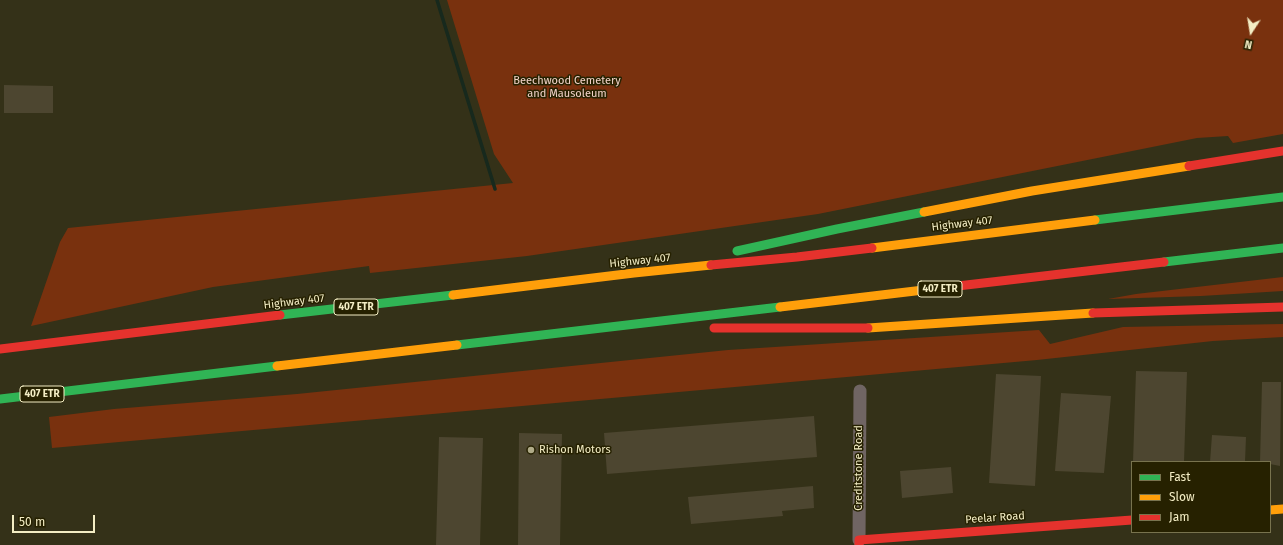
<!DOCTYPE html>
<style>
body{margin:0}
#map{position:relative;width:1283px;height:545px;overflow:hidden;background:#343118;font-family:"Fira Sans",sans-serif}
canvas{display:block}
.legend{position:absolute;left:1131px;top:461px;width:140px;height:72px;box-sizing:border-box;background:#262100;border:1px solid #78734e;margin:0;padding:5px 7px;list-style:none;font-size:12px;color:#f3edc4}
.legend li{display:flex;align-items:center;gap:8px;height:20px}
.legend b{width:20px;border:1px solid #78734e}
.north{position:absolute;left:1231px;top:12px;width:40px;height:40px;-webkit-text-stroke:3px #262100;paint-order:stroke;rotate:192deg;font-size:11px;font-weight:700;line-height:16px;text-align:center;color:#f3edc4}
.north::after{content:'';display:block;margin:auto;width:14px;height:18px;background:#f3edc4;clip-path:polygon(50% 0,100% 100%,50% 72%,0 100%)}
.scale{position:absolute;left:12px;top:515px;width:83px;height:18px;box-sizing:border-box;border:2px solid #f3edc4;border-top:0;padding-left:5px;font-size:12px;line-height:14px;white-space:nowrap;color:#f3edc4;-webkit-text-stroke:3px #262100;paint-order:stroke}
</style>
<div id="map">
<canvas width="1283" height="545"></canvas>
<ul class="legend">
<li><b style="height:5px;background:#30b455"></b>Fast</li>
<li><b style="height:5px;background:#ff9f0a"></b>Slow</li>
<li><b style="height:5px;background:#e5322d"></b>Jam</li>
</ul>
<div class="north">N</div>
<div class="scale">50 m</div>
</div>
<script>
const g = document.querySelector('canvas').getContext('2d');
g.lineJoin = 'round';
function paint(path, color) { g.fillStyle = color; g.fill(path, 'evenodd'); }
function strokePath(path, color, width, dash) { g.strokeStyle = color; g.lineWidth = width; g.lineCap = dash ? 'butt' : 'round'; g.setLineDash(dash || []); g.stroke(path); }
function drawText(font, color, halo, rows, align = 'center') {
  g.font = font + ' "Fira Sans",sans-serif'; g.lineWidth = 3; g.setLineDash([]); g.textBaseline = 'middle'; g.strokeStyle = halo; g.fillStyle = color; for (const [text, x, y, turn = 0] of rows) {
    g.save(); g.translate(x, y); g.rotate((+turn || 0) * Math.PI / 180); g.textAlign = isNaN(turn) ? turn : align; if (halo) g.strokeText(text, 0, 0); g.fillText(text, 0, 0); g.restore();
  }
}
const green = new Path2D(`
 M447,0H1283V134L1233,143L1228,136L1197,138L818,214L527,256L370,273L369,266L213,287L31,326L60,242L68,228L513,183L494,154Z
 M1283,277V291L1201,296L1108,299L1136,294Z
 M1283,324V337L1213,341L1037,360L52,448L49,417L114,409L297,394L728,350L1039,330L1050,344L1123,327Z`);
const stream = new Path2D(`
 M437,0L495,189`);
const building = new Path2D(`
 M4,85L53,86V113H4Z
 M1136,371L1187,372L1184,462H1133Z
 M996,374L1041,376L1035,486L989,483Z
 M1262,382H1281L1280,466L1270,464V462H1260Z
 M1061,393L1111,396L1104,473L1055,471Z
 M814,416L817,457L607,474L604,433Z
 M519,433L562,434L560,545H518Z
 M1212,435L1246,437L1245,462H1210Z
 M439,437L483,438L480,545H436Z
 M951,467L953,493L902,498L900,471Z
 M813,486L814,508L782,511L783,516L691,524L688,497Z`);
const street = new Path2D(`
 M859,540L860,391`);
const fast = new Path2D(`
 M1095,220L1283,197
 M737,251L837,229L924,212
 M1164,262L1283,248
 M280,315L453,295
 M457,345L780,307
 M0,399L277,366`);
const slow = new Path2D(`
 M924,212L1032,191L1189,166
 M872,248L1095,220
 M453,295L634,273L711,265
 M780,307L949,287
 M868,328L1093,313
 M277,366L457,345
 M1270,510L1283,509`);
const jam = new Path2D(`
 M1189,166L1283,151
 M711,265L797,257L872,248
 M949,287L1164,262
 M1093,313L1283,307
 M714,328H868
 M0,349L280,315
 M859,545V540L1132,520`);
const markers = [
 [531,450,4,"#b0ab88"]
];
const shields = [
 [940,289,44],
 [356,307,44],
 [42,394,44]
];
const shieldNames = [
 ["407 ETR",940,289],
 ["407 ETR",356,307],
 ["407 ETR",42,394]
];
const parkNames = [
 ["Beechwood Cemetery",567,81],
 ["and Mausoleum",567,94]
];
const streetNames = [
 ["Highway 407",962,224,-7],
 ["Highway 407",640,261,-6],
 ["Highway 407",294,302,-7],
 ["Creditstone Road",859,468,-90],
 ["Peelar Road",995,518,-4]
];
const poiNames = [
 ["Rishon Motors",539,450]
];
paint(green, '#79310e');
strokePath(stream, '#17291d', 3.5);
paint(building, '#4d4630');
strokePath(street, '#706563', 13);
strokePath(fast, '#30b455', 9);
strokePath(slow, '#ff9f0a', 9);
strokePath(jam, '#e5322d', 9);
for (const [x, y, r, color] of markers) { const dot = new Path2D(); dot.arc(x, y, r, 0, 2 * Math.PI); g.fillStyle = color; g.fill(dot); strokePath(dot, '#262100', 1.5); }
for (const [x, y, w] of shields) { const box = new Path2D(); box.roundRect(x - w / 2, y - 8, w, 16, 3); g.fillStyle = '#262100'; g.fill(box); strokePath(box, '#f3edc4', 1); }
drawText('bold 10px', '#f3edc4', null, shieldNames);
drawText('11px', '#f2d2c7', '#262100', parkNames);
drawText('11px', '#f3edc4', '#262100', streetNames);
drawText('11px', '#f3edc4', '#262100', poiNames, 'left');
</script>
